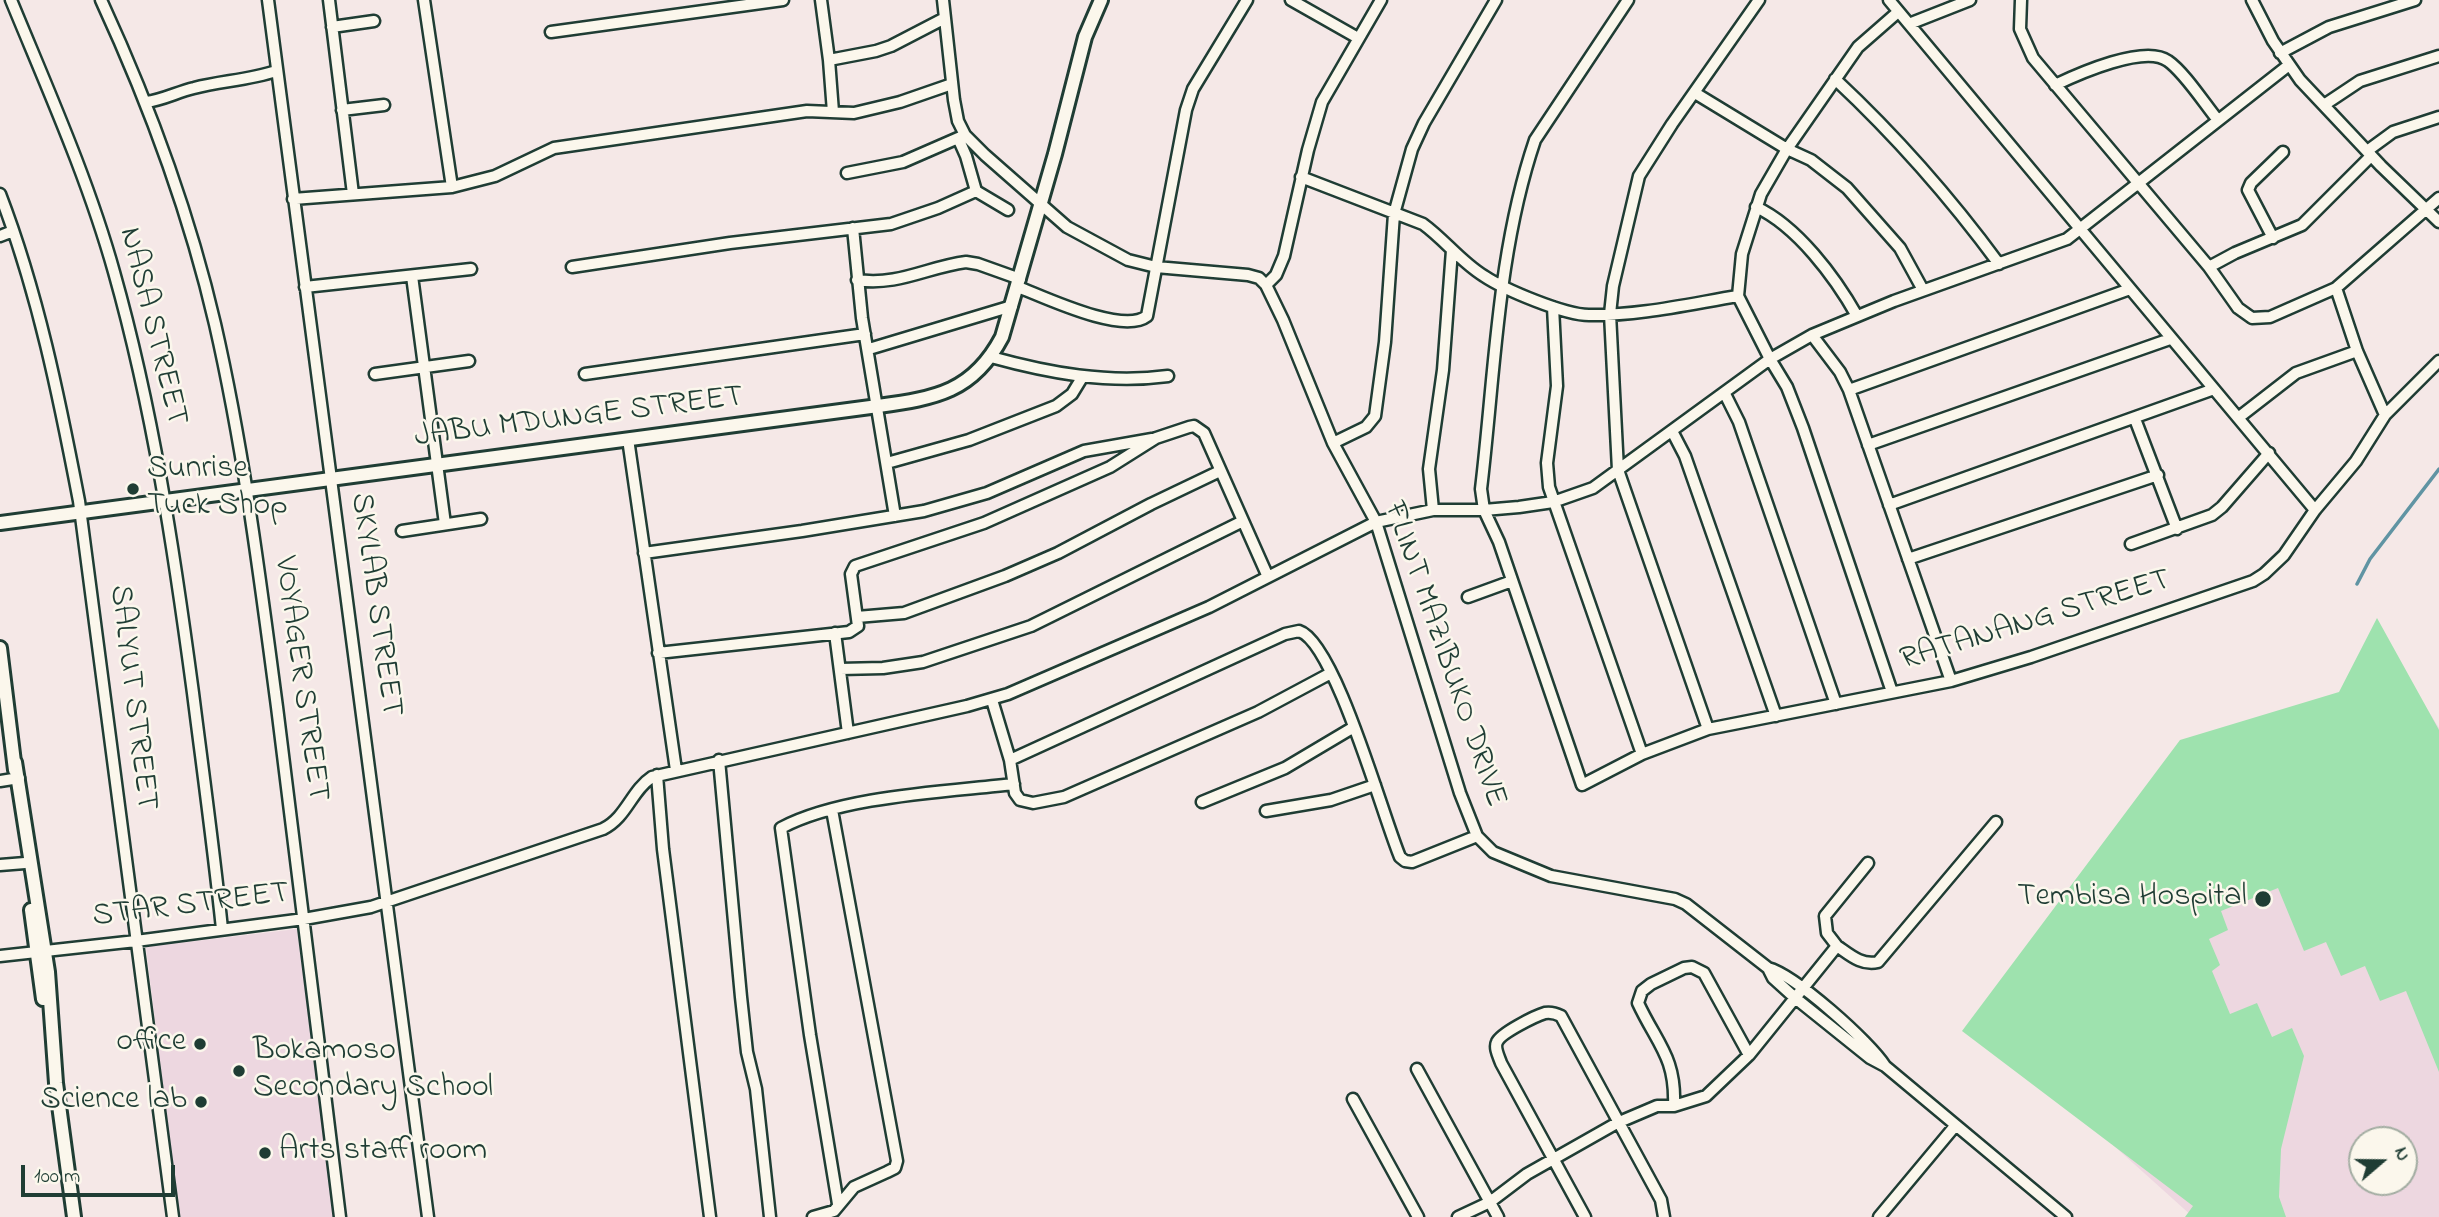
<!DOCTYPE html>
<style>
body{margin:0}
#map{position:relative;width:2439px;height:1217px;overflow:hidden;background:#f5e8e7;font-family:"Indie Flower",sans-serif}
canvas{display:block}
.north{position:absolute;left:2348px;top:1126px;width:70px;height:70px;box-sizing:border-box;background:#fbf7ec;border:2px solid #a3ada2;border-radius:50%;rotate:70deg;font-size:19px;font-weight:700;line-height:28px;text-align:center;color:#1f3d34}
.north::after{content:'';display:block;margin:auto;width:24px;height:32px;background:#1f3d34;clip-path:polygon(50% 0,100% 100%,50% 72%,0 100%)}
.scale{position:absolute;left:21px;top:1165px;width:154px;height:32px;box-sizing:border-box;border:4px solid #1f3d34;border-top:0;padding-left:9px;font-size:21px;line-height:24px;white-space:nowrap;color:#1f3d34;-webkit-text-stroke:5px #fbf7ec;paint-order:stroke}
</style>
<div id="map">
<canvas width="2439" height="1217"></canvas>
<div class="north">N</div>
<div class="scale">100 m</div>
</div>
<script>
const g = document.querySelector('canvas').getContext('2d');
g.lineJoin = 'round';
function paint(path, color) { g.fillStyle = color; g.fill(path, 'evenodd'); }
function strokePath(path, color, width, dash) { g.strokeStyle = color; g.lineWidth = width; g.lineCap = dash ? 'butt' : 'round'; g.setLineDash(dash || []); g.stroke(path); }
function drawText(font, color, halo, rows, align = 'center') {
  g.font = font + ' "Indie Flower",sans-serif'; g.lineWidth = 5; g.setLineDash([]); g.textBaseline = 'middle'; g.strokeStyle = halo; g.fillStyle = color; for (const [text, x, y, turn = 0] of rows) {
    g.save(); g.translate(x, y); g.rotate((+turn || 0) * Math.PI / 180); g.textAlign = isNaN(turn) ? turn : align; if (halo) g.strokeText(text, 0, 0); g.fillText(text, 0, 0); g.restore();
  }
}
const built = new Path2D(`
 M2414,688L2439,728V1217H2193L1984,1029ZM2362,1140H2404V1182H2362Z
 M297,929L335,1217H179L146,947Z`);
const green = new Path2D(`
 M2377,618L2439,730V1072L2406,991L2380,1001L2365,966L2341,976L2326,942L2304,951L2278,888L2221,911L2228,930L2209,939L2220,965L2212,971L2230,1014L2257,1003L2272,1037L2292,1028L2304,1056L2281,1149L2279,1197L2286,1217H2185L2193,1206L1962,1031L2180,740L2339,692Z`);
const stream = new Path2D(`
 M2357,584L2370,559L2439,469`);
const minor = new Path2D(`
 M11,0C48,90 88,179 114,272C153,410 174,551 193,693C203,772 214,851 222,929
 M101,0C149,104 189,212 215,324C244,451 260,579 277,707C299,877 319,1047 340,1217
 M268,0L428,1217
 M329,0L353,194
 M424,0L452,187
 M821,0L829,60L833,112
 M943,0L954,100L958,121L965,135L985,155L1067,227L1128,260L1156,267L1248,275L1259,278L1266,285
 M1291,0L1358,38
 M1381,0L1322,102L1308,150L1284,256L1276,275L1266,285L1283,320L1333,443L1376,522L1460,793L1477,836L1493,852L1551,876L1675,899L1686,904L1768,968C1795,975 1870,1042 1885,1066
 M1628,0L1535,140C1497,252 1495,373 1481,489L1484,510L1499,542L1582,785L1642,754L1708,729L1951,681L2031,657L2253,581L2264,574L2284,555L2315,510L2356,461L2385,415L2439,361
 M1889,0L2315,510
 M2021,0L2020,29L2033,58L2209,267L2238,308L2252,318L2270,317L2336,288L2439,198
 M2252,0L2273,41L2300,80L2381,166L2439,222
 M1909,24L1970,0
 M332,27L374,21
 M551,32L783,0
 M2280,53L2329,27L2415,0
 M829,60L876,51L891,46L945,18
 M1835,79C1897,137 1949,196 1999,264
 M2055,85C2078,74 2145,44 2168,61C2184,72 2204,103 2217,119
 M1695,93L1787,149L1811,160L1847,188L1900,248L1923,290
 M146,102C163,100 177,92 194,88C221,81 249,80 276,71
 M2324,105L2360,81L2439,56
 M342,110L384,105
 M958,138L966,156L976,191L1008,210
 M2367,151L2393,132L2439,117
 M847,173L903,162L965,135
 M1301,177L1423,224C1445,240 1461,262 1484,276C1505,290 1565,315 1589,315C1638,316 1689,304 1738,296
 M0,194C38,293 59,397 79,501L173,1217
 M293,199L452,187L495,176L554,148L807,111L854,113L900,102L952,84
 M1756,207C1797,226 1835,277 1857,316
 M853,228L862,318L895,516
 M0,236L13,231
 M2273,238L2248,190L2251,183L2283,152
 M572,267L730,243L891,224L938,208L976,191
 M2209,267L2235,253L2302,225L2371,156
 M412,276L445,524
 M857,280C899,286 927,267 966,262L978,264L1020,279
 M305,287L471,269
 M1018,287C1044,297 1123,335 1147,316L1186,110L1193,89L1247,0
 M2336,288L2357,351L2385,415
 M1553,307L1557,386L1547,463L1549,487L1642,754
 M1812,335L1840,372L1849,390L1951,681
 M869,349L1012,306
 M991,357C1049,373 1108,384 1168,376
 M375,374L469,361
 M585,374L865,334
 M1849,390L2130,289
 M1725,394L1739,422L1836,704
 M2238,418L2296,373L2357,351
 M2135,419L2177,529
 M1672,431L1685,456L1776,716
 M628,439L676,770
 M1333,443L1366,427L1375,416L1385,342L1394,214L1412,149L1424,123L1496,0
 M1868,445L2170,339
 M887,463L969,440L1056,406L1072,394L1083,376
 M1889,505L2214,389
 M1433,510L1429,469L1443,370L1452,250
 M402,531L481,519
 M2131,544L2212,515L2222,507L2269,453
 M644,553L802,531L924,511L987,493L1084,451L1152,439
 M1908,559L2158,475
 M1468,597L1512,581
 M857,617L904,613L1005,576L1058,553L1151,504L1220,471
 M835,633L848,733
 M658,653L849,632L858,626L851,574L855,566L984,523L1110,467L1156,438L1189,427L1194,426L1204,433L1268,577
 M840,669L883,668L923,662L1031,626L1243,521
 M1892,692L1803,428L1787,387L1770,359L1738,296L1742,254L1761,194L1787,149L1858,47L1898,12
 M992,700L1010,760L1015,793L1020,800L1033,803L1064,797L1258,712L1331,673
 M1708,729L1618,470L1610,314L1613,286L1639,176L1672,124L1759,0
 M719,760L741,997L747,1052L756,1089L770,1217
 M1010,760L1285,634L1299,631C1335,642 1383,817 1400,857L1405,861L1412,862L1477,836
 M657,775L663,849L710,1217
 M0,781L19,778
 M1202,802L1285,768L1354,727
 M1266,811L1331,800L1375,785
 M0,865L25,863
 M1837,946L1827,933L1825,916L1868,863
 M0,956L136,941L304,919L371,907L603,829C627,817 631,791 652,777L967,706L1008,694L1209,607L1376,522L1433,510H1484L1519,507L1553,502L1593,488L1770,359L1812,335L1894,301L2067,239L2289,65
 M1768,968L1773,978L1794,997L1870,1058L1885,1066L2066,1217
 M1417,1069L1498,1217
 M1353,1099L1418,1217
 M1674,1106C1676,1057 1657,1044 1638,1003L1642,991L1651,984L1684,968L1692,967L1704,973L1749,1055
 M838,1204L810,1035L781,828C841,796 945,792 1014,784
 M813,1217L834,1211L854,1187L887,1172L895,1168L897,1161L832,810
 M1458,1217L1490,1202L1527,1174L1617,1123L1657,1106H1674L1706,1096L1749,1055L1837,946C1850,955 1862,966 1878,962L1996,822
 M1585,1217L1501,1063C1499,1057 1494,1048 1497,1042C1501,1033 1535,1016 1545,1013C1551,1012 1555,1013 1561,1016L1661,1200L1664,1217
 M1879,1217L1955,1126`);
const tertiary = new Path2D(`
 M0,523L878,406C936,398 973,392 1002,337L1055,154L1085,37L1101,0
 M0,648L15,770
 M15,762L48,972L56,1083L74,1217
 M31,910L43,999`);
const markers = [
 [133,489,7,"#1f3d34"],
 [2263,899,9,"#1f3d34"],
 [200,1044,7,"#1f3d34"],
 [239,1071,7,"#1f3d34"],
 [201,1102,7,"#1f3d34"],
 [265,1153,7,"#1f3d34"]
];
const streetNames = [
 ["NASA STREET",151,327,76],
 ["JABU MDUNGE STREET",579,419,-7],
 ["SKYLAB STREET",374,605,82],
 ["RATANANG STREET",2036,622,-17],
 ["FLINT MAZIBUKO DRIVE",1443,655,71],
 ["VOYAGER STREET",299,679,82],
 ["SALYUT STREET",131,698,83],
 ["STAR STREET",191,907,-7]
];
const poiNames = [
 ["Sunrise",147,471],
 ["Tuck Shop",147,508],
 ["Tembisa Hospital",2247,899,"right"],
 ["office",186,1044,"right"],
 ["Bokamoso",253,1053],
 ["Secondary School",253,1090],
 ["Science lab",187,1102,"right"],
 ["Arts staff room",279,1153]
];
paint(built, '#edd7e0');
paint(green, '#9ee2ae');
strokePath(stream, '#6094a3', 3.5);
strokePath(minor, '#1f3d34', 15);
strokePath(tertiary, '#1f3d34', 18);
strokePath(minor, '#fbf7ec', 10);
strokePath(tertiary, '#fbf7ec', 12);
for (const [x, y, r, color] of markers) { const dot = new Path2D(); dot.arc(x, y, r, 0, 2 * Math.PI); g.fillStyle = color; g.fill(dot); strokePath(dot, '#fbf7ec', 2.5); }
drawText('32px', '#1f3d34', '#fbf7ec', streetNames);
drawText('32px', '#1f3d34', '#fbf7ec', poiNames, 'left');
</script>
